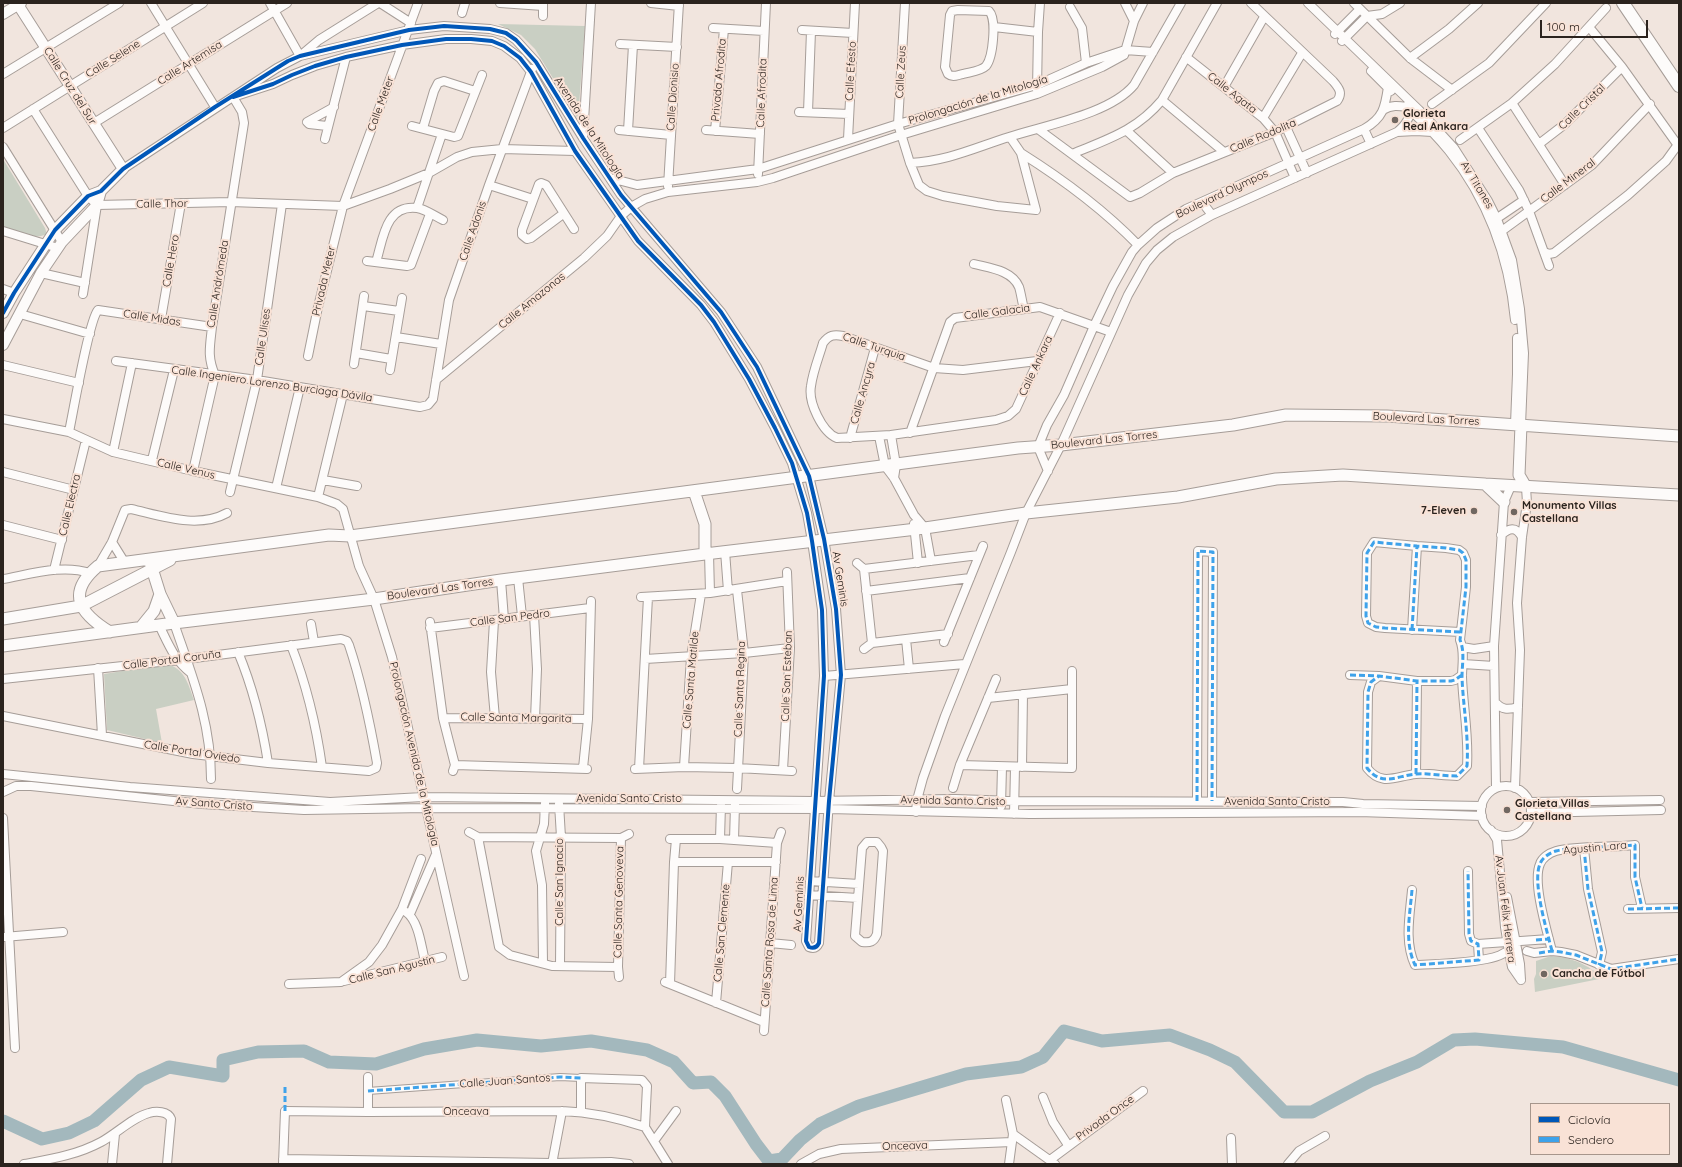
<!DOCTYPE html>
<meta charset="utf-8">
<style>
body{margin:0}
#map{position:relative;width:1682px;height:1167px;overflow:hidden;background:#f1e5de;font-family:Quicksand,sans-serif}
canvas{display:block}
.frame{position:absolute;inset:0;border:4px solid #2b231e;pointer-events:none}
.legend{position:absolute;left:1530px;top:1103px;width:140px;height:52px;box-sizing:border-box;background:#f9e2d6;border:1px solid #a7968c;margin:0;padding:5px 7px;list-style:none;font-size:12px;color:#2b231e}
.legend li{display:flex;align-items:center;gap:8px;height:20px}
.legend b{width:20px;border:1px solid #a7968c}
.scale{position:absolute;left:1540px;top:20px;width:108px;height:18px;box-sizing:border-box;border:2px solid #2b231e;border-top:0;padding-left:5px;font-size:12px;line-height:14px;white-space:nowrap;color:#2b231e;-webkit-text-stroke:3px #f9e2d6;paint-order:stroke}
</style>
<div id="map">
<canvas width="1682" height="1167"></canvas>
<div class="frame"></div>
<ul class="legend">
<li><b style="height:5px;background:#0057b8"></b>Ciclovía</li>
<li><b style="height:5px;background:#3ea2ea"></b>Sendero</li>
</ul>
<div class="scale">100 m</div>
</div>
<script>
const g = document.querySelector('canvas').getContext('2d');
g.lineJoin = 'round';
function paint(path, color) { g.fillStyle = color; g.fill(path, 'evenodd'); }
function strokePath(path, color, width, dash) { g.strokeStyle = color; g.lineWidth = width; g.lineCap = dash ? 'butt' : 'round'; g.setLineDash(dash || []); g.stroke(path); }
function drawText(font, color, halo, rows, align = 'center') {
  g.font = font + ' Quicksand,sans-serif'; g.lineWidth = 4; g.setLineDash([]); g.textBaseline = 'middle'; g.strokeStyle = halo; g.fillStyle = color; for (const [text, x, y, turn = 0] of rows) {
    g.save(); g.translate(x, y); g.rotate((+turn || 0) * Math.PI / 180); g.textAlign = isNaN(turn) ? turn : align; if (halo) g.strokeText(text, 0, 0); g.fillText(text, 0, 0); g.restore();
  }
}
const green = new Path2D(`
 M498,24L585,26L578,119L535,49L521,35Z
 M3,159L45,228L47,234C34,241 16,231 3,227Z
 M166,664C185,668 188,684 194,700L156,709L162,743L107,730L104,674Z
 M1551,956C1575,958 1585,964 1604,978L1535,992L1534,979L1536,974V961Z`);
const river = new Path2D(`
 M3,1121L42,1139L69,1133L94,1121L141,1080L169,1067L223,1076V1060L258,1052L304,1051L329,1062L376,1064L424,1049L477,1040L541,1046L591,1041L647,1050L674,1062L693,1083L711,1082L725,1096L756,1144L769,1161L782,1159L800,1140L820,1124L859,1106L966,1074L1021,1067L1043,1057L1064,1031L1102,1041L1170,1035L1210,1050L1235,1062L1284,1112H1312L1370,1081L1417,1062L1454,1040L1475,1039L1563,1047L1679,1080`);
const pedestrian = new Path2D(`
 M368,1091L560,1077L581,1078`);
const minor = new Path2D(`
 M151,3L215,107
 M270,3L300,56L319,40L378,3
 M380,3L411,23
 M500,3L543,6
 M651,3L679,6
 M905,3L898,124L910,163L919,185L927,191L943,196L997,206L1036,210L1021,153L1010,137
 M1125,3L1134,21
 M1308,3L1419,110L1454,148L1488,201L1497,219L1512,260L1520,309L1524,353L1521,425
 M1354,3L1410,58L1452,90
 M1070,7L1082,28L1086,63
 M958,10L989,11C997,19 993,57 986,66C981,71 970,72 963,74C957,75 953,78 948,74L945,67L950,15L952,11Z
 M462,13L465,3
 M543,16V3
 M994,27L1038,32
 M1589,27L1622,67L1677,144
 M713,28L764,31
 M802,30L853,33
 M1335,34L1360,9
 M1342,41L1367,16L1382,14L1400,3
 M620,44L677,47
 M1186,57L1263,118L1275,132L1295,178
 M1410,58L1449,29L1478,3
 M1371,71L1391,91
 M3,74L119,3
 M1224,87L1264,17
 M1037,90L1038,32L1040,3
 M1162,100L1224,152
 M1512,103L1555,64L1606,8
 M1432,104L1489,63L1546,3
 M33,109L88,196L97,205L231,202L343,206L390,189L429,173L457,157L472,152L502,149L575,151
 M1409,109C1423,122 1437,136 1449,151C1489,201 1509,258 1515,320
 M1383,110C1394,103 1403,107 1414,108
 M799,112L849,114
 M808,112L811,31
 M1263,118L1302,53
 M94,123L287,3
 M327,126L309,124L307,122L334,107
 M412,126L454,137L458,136L482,75
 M1286,127L1307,173
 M3,128L203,3
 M423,128L434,91L438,83L444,81L475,91
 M1478,128L1519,190L1529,211L1549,266
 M1038,129L1130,197L1140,193L1173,173L1275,132L1337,101C1343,93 1339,88 1333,81L1251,3
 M1364,129L1371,144
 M619,130L671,135
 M706,130L760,134
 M628,131L633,45
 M715,131L724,29
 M1127,131L1173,173
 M1397,132L1416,131L1432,132
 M583,138L591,3
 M325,139L346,57
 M848,139L855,3
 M1460,140L1512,103L1565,185
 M1539,144L1565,124L1622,67
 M3,147L62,242
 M1021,153C1064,180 1103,209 1138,245
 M1072,154C1108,139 1136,131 1162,100L1217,3
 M910,163C948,161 974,148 1009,137C1046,125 1110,114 1134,85L1181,3
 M123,169L277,68L300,56L409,30L444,26L490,29L506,33L516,40L536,62L583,138L621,195L721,312L757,367L809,476L824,539L836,609L841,675L829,801L819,943C817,947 814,949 809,947L806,941L824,676L822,610L812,541L807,513L792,463L775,428L749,379L714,322L701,305L638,241L575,151L531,72L520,58L504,46L492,41L471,39H446L402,45L346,57L315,66L292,75L273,84L233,97
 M758,174L766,3
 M610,178L637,185L758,169L898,124L1037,85L1086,63L1125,50L1153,52
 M489,185L533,199
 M668,186L679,3
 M1202,202L1212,215
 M417,208L442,134
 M563,214L531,238L527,239L522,235V230L539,184L541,183L546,185L574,229
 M1493,221L1524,200
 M3,231L58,248
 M1499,233L1592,165L1650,104
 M1544,252L1549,254L1554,253L1628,195L1666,161L1679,143
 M367,261L407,266L411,265L430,214
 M376,262C383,240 385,204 417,208C425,209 435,216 443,220
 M974,264C989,268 1012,270 1019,287C1021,293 1022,302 1024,309
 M41,273L85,283
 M3,289L14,293
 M83,294L97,205
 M363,306L399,311
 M20,314L90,334
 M161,319L181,203
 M396,337L441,344
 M356,353L391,359
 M308,356L318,307L343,206L418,3
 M116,361L257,380L420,407L428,405L433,399L449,300L489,185L532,69
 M1037,361L963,370L934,368L843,336C834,334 829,335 823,343C819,357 813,371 811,386C808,402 822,432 837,438L891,435L996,420L1008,416L1016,409L1060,313
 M354,364L364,296
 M3,365L79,383
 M390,370L402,298
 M436,380L584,258L607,236L621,216L631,207L645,199L668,192L757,182L773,178L901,135L1037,94L1102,67L1124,55L1134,21L1143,3
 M3,419L69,432L113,452L193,471L318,497L337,504L343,509L359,566L374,599L392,657L464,976
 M1515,424L1517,374V338
 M69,432C73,413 89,320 98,310L212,327
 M910,433L950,322L955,318L1040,307L1111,332
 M891,435L896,465L894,478
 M879,436L885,466L894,478L914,515L925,528L931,561
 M850,438L875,348
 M113,452L132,363
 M152,460L174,370
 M193,471L215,375C207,357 210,346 212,327L244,123L242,112L233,97
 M1048,471L1038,447L1047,425L1064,395L1094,326L1113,286L1132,252L1138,245L1157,228L1186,209L1364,129C1383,118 1385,108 1388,87
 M3,472L74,490
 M323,480L357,486
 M276,488L300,387
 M230,492L257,380L282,204
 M318,497L343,394
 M914,524L918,563
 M3,525L62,540
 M1501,535C1509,528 1516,526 1522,537
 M112,542L125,563
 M725,551L728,591
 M709,553L710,593
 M857,563L864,569L979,555
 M98,566L112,542L125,510L131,509C162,516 198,529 227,513
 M864,569L872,643
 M54,570L86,440
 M518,578L522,616
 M3,579C31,574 63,564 90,573
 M501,580L504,619
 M866,591L970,578
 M641,597L710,593L787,581
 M534,615L537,669L535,719
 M494,621L491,672L495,718
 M430,622L443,718L455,765L453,771
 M174,623C192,676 211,721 211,779
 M311,624L314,642
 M159,625C168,643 174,660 191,673
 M430,628L590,608
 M1412,630L1417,546
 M1460,632L1385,628L1376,627L1368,623L1366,616L1367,553L1374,542L1417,546L1446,548L1459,550L1463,553L1466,560V587L1460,640C1465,652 1462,664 1462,677C1463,706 1469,736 1467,766L1457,776C1443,776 1429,773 1416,774C1396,776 1382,787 1367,768L1368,692L1371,682L1379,676L1417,681H1451L1455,680L1462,675
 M906,639L909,669
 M944,642L983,546
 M291,645C307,686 316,724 322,767
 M1462,647L1474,649L1494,646
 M864,649L872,643L948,634
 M238,652C253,688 262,724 268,763
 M645,659L744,653L790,648
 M1463,664L1494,666
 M98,668L102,735
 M1350,675L1379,676
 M824,676L965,664
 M3,679L187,659L341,639L347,641L349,645C362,684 370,723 377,763L376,768L369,771L268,763L193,754L3,716
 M988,698L1072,689
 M1495,702C1502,710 1508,710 1518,707
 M443,718L588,719
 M455,765L587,769
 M960,765L1072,768V671
 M684,767L691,657L701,594
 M1022,767L1023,694
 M583,768L588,719L591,601
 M635,769L684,767L737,768L792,771
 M639,769L648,597
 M783,770L790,648L787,572
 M3,774L130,787L330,802L423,797L814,801L955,799L1014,801L1343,802L1363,804L1482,806
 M1416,774L1417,681
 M1481 811a25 25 0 1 1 50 0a25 25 0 1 1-50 0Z
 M953,788L960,765L996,679
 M1496,788L1494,646L1504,502L1511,486
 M1515,788L1520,650L1517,603L1522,537L1527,503L1526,487
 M737,789L744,653L737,590
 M3,792L16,786H31L202,804L304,810L426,808L829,809L1030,814L1359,812L1482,816
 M1197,801L1198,551L1213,552L1212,801
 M1529,802L1660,800
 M559,804L561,837L560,966
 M1001,806L1002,767
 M916,812L917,800L923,778L945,716L1011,552L1026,513L1061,445L1128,295L1146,263L1157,250L1173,237L1212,215L1397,132C1408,123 1413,114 1408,100
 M1531,813L1661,810
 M1014,814L1015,767
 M3,818L15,1048
 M1491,830L1497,840L1505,927L1509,952L1512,967L1521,980
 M469,832L478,837L621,838L629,834
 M478,837L499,947L510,955L552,966L618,967
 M670,839H720L777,843
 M720,839L721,805
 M734,840L735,805
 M867,842H877L881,847L883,851L877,934C874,942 870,943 862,942L855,936L862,848Z
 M1584,848L1588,889L1602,952L1599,965
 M674,862H776
 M1468,871L1469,934L1471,941L1478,944L1549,939
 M810,881L859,884
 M1412,890C1410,914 1404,942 1415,965C1435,964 1490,963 1504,953
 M809,895L858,898
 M1507,897L1520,964L1521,980
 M1628,909L1679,908
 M406,912C419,921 421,946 425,961
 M410,914L436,854
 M4,937L63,932
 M770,943L791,945
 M1478,944L1479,960
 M1527,951L1534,953L1552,951L1561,952L1576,955L1611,969L1679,959
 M1552,951C1547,931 1532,882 1540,864C1542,858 1549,853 1556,851C1579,845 1611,848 1635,845V877L1642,908
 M543,963L542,885L536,851L544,824L545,803
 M619,977L618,967L621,838
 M344,981L442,957
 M665,982L764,1022
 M289,984L341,982L369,962L382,945L402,909L421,859
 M670,984L674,862L676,839
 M716,1003L728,862
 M764,1031L777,843L781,832
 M368,1077V1112
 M1043,1097L1053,1122L1068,1145
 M1006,1100L1013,1134L1009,1164
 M581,1112V1078L642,1080L647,1086L645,1127
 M645,1127L668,1164
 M1013,1134L1055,1164
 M1231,1138L1232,1164
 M654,1141L676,1111
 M283,1159L552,1163L611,1162L629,1164
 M1050,1160L1143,1091
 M24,1164C51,1159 77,1155 101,1142C116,1134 133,1117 149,1113C156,1111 168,1111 171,1119L167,1164
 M112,1164L115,1134
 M283,1164L285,1111L368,1112L562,1111C590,1112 618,1118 645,1127
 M552,1164L562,1111
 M801,1164L819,1154L841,1149L1012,1142
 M1288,1164L1299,1151L1325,1136`);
const tertiary = new Path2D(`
 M3,14L21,3
 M3,313L14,293L55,230L88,196L101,191L123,169L17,3
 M3,345L41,273L62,242L97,205L101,191`);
const secondary = new Path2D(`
 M1521,425L1519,475L1526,487
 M1485,484L1679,495
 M694,491L705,524V554
 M150,562L160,594L174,623
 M3,619L81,606L170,560
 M141,627L154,611L160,594
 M110,632C79,613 66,593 98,566L329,535L350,536L1018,448L1061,445L1233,425L1286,415L1387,416L1679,436
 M3,646L174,623L374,599L501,580L705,554L925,528L1026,513L1178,497L1276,479L1343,475L1485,484L1504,502`);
const primary = new Path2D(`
 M1623,3L1679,86`);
const quiet = new Path2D(`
 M1412,630L1417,546
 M1460,632L1385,628L1376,627L1368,623L1366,616L1367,553L1374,542L1417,546L1446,548L1459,550L1463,553L1466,560V587L1460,640C1465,652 1462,664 1462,677C1463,706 1469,736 1467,766L1457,776C1443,776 1429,773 1416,774C1396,776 1382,787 1367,768L1368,692L1371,682L1379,676L1417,681H1451L1455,680L1462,675
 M1350,675L1379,676
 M1416,774L1417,681
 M1197,801L1198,551L1213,552L1212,801
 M1584,848L1588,889L1602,952L1599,965
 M1412,890C1410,914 1404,942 1415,965L1479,960L1478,944L1471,941L1469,934L1468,871
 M1628,909L1679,908
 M1536,940L1549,939
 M1552,951C1547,931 1532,882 1540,864C1542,858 1549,853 1556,851C1579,845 1611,848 1635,845V877L1642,908
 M1539,953L1552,951L1561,952L1576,955L1611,969L1679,959
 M368,1091L560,1077L581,1078
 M285,1111V1087`);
const cycleway = new Path2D(`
 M3,313L14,293L55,230L88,196L101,191L123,169L215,107L288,61L300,56L409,30L444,26L490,29L506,33L516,40L536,62L583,138L621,195L721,312L757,367L809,476L824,539L836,609L841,675L829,801L819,943C817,947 814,949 809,947L806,941L824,676L822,610L812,541L807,513L792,463L775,428L749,379L714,322L701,305L638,241L575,151L531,72L520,58L504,46L492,41L471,39H446L402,45L346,57L315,66L292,75L273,84L233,97`);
const markers = [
 [1395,120,4,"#706761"],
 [1474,511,4,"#706761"],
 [1514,512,4,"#706761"],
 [1507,810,4,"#706761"],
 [1544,974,4,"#706761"]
];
const streetNames = [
 ["Calle Selene",113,59,-32],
 ["Calle Artemisa",190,63,-32],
 ["Calle Efesto",851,71,-87],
 ["Calle Zeus",901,72,-87],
 ["Privada Afrodita",719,80,-85],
 ["Calle Cruz del Sur",70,86,58],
 ["Calle Afrodita",762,93,-88],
 ["Calle Agata",1232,93,38],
 ["Calle Dionisio",673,97,-86],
 ["Prolongación de la Mitología",978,100,-17],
 ["Calle Meter",381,104,-70],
 ["Calle Cristal",1582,107,-44],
 ["Avenida de la Mitología",589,128,57],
 ["Calle Rodolita",1263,136,-23],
 ["Calle Mineral",1568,181,-37],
 ["Av Titanes",1477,185,59],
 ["Boulevard Olympos",1222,194,-25],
 ["Calle Thor",162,204,-1],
 ["Calle Adonis",473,231,-71],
 ["Calle Hero",171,261,-80],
 ["Privada Meter",324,281,-77],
 ["Calle Andrómeda",218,284,-81],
 ["Calle Amazonas",532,301,-39],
 ["Calle Galacia",997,312,-7],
 ["Calle Midas",152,318,9],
 ["Calle Ulises",263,337,-82],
 ["Calle Turquia",874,347,19],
 ["Calle Ankara",1036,366,-65],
 ["Calle Ingeniero Lorenzo Burciaga Dávila",272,384,8],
 ["Calle Ancyra",863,393,-74],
 ["Boulevard Las Torres",1426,419,3],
 ["Boulevard Las Torres",1104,440,-6],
 ["Calle Venus",186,469,13],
 ["Calle Electra",70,505,-77],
 ["Av Geminis",840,579,81],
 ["Boulevard Las Torres",440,589,-8],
 ["Calle San Pedro",510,618,-7],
 ["Calle Portal Coruña",172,660,-7],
 ["Calle San Esteban",787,676,-88],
 ["Calle Santa Matilde",691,680,-85],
 ["Calle Santa Regina",740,689,-88],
 ["Calle Santa Margarita",516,718,1],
 ["Calle Portal Oviedo",192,752,9],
 ["Prolongación Avenida de la Mitología",414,754,77],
 ["Avenida Santo Cristo",629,799],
 ["Avenida Santo Cristo",953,801,1],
 ["Avenida Santo Cristo",1277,802],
 ["Av Santo Cristo",214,804,4],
 ["Agustin Lara",1595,848,-5],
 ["Calle San Ignacio",560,882,-90],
 ["Calle Santa Genoveva",619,902,-89],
 ["Av Geminis",799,904,-87],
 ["Av.Juan Félix Herrera",1505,909,83],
 ["Calle San Clemente",722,933,-85],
 ["Calle Santa Rosa de Lima",770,942,-86],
 ["Calle San Agustín",392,970,-14],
 ["Calle Juan Santos",505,1081,-4],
 ["Onceava",466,1112],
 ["Privada Once",1105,1118,-36],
 ["Onceava",905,1146,-2]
];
const poiNames = [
 ["Glorieta",1403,114],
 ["Real Ankara",1403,127],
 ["Monumento Villas",1522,506],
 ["Castellana",1522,519],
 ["7-Eleven",1466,511,"right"],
 ["Glorieta Villas",1515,804],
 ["Castellana",1515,817],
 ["Cancha de Fútbol",1552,974]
];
paint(green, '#c9cfc3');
strokePath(river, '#a3b8bd', 13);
strokePath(pedestrian, '#a69d98', 8);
strokePath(minor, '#a69d98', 10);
strokePath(tertiary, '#a69d98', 12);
strokePath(secondary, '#a69d98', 13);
strokePath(primary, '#a69d98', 14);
strokePath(pedestrian, '#fdfbfa', 6);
strokePath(minor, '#fdfbfa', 8);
strokePath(tertiary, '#fdfbfa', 10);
strokePath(secondary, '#fdfbfa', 11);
strokePath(primary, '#fdfbfa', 12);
strokePath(quiet, '#3ea2ea', 3, [6, 3]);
strokePath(cycleway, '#0057b8', 4);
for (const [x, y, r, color] of markers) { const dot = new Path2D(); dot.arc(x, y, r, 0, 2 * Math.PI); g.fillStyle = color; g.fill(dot); strokePath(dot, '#f9e2d6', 1.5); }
drawText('11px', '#2b231e', '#f9e2d6', streetNames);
drawText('bold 11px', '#2b231e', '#f9e2d6', poiNames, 'left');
</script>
